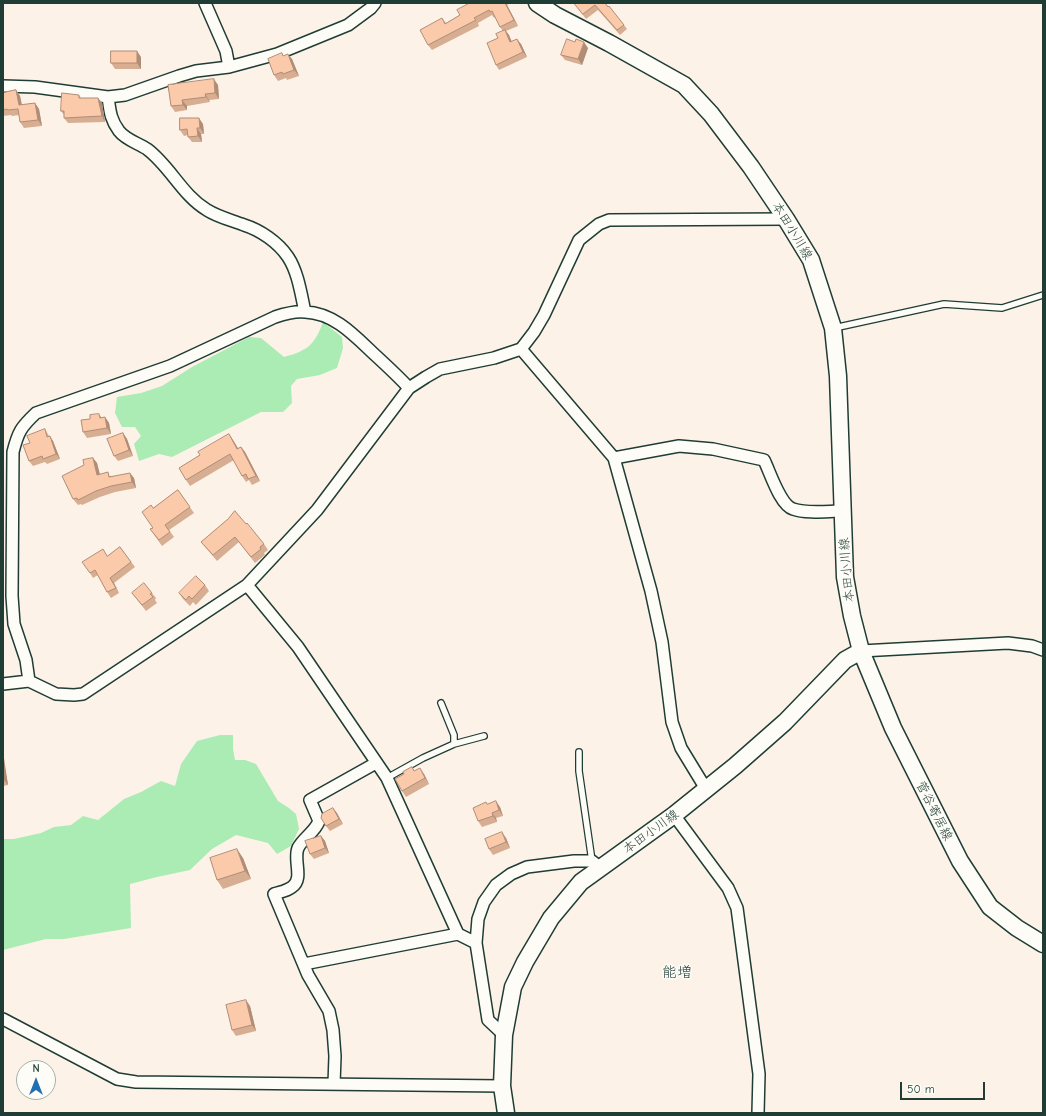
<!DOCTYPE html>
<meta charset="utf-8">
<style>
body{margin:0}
#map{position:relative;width:1046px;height:1116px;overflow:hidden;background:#fdf2e8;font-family:"Comic Neue",sans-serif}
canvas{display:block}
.frame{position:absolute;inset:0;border:4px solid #1f3d34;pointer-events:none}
.north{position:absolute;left:16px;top:1060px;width:40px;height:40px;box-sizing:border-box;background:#fdfcf7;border:1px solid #a4b0a9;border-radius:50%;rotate:0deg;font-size:11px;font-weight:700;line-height:16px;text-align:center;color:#1f3d34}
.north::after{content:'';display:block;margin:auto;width:14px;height:18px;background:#1f6fb2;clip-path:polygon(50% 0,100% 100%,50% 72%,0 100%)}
.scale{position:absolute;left:900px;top:1082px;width:85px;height:18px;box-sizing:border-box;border:2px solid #1f3d34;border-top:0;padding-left:5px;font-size:12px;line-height:14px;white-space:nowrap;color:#1f3d34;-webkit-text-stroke:3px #fdfcf7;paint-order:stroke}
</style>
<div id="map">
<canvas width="1046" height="1116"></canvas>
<div class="frame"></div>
<div class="north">N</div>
<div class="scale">50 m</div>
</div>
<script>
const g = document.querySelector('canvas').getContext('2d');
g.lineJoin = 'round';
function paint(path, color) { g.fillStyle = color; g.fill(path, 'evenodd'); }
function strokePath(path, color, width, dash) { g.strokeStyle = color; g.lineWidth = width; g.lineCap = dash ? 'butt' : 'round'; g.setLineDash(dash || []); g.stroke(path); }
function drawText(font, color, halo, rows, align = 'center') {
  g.font = font + ' "Comic Neue","Klee One",sans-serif'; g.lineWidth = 3; g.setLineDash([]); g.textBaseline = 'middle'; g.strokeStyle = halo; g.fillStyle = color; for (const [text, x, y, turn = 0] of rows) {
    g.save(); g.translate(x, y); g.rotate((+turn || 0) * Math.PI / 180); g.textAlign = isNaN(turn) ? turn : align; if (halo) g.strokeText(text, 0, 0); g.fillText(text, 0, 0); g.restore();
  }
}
const green = new Path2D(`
 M323,322L342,337L343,348L337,368L320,375L297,379L291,386L292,403L283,412H261L172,457L159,454L139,461L134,444L141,436L135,427H122L115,413L117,397L141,393L162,386L192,367L249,337L261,338L284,357C307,351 315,345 323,322Z
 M220,735H233V749L235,760H245L256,764L278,801L289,808L296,814L299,829L291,846L277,854L268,843L236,835L212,849L190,870L157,877L130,884L131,928L64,939H46L3,950V839H14L41,833L54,827L71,825L83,816L98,820L124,799L141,792L161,781L175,786L181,764L197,741Z`);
const lane = new Path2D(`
 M834,328L944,304L1002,308L1043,295
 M454,744L484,736
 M579,752V771L592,861
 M387,778L423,758L454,744V735L441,703`);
const street = new Path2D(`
 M205,3L226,51L229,67
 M3,86L35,87L108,97L125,95L179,76L196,71L229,67L277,54L348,25L371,8L375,3
 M108,97C110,110 110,119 119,131C126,140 138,143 147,149C170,166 182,195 207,210C218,217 231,220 244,225C260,230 278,242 288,257C298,272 301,294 305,312
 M521,349L614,458L651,591L662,642L672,722L681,748L706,789
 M614,458L679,446L713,449L764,460C770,472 780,505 793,509C807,514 828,511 842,511
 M247,585L298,647L387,778L458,934L476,943L488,1020L504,1035
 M861,651L1008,643L1032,646L1043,650
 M29,681L26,660L14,624L12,596L13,452C18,432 21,427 36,413L170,366L275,317C284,314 295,311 305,312C334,313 354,335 374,354C386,365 398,376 409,388
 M3,684L29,681L56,694L74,695L83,694L247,585L317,510L409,388L426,377L440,369L494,358L521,349L534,332L544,315L579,240L599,224L609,220L786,219
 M674,815L728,888L737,908L759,1074L758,1113
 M476,943L478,919L484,902L496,885L511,874L527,867L574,861H592L601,868
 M304,964L458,934
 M3,1019L117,1079L136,1082L502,1086
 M334,1084L335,1056L333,1030L329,1011L308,975L274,894C280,892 287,891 292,887C304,879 293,860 298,848C303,838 315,832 319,821L310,800L376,763`);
const secondary = new Path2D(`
 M537,3L555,15L609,43L684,85L711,114L751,167L786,219L811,260L833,328L838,376L845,577L852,616L861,651L893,728L960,861L990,907L1017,928L1043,944
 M506,1113L502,1086L504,1035L513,987L525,962L551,918L581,882L674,815L735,766L785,722L845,660L861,651`);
const wall = new Path2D(`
 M470,3H508L509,4L507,5L518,26L506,31L509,35L511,42L521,44L527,57L499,70L496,65L498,38L503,31L500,27L495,17L494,18L492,15L478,23L479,26L432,50L428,45L442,18L446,23L460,15Z
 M574,3H605L624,25L627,29L620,35L598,10L586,19Z
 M588,48L582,65L565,60L561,55Z
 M283,56L292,59L299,76L287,80L286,78L278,81L274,75Z
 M141,57V69H115L111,63Z
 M168,85H218L219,99L209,100L210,102L187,106V110L175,112L171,106Z
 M16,90L20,96L22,105L35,103L39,109L42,126L24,128L20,122L19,115L12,116L11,115L3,116V93Z
 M79,95L81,98H98L102,103L105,122L68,123L64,118V115L61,111Z
 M203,124L204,134H201L202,142H192L188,137V135L184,136L180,130Z
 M99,414L102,418L105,417L109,423L111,434L87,438L83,432L90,419Z
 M45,429L49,436L53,441L60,459L47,464L45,462L33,466L29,461L30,443Z
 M123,433L127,439L133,456L118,461L114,456Z
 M229,434L233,440L238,448L241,447L245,452L260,481L252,485L249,480L246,482L242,476L234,460L190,486L186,480L200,455Z
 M93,458L97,463L100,474L111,476L134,478L136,488L115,492L100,497L82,505L81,504L78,505L73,499L84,465Z
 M178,490L194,513L169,530L174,537L162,546L150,529L153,528V508Z
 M228,519L264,544L268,550L264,553L265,555L255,563L239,542L217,561L201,542Z
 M120,547L135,567L114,583L119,593L111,598L107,592L98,575L93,578L90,573Z
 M205,585L209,591L196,605L193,602L190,606L183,599L179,593Z
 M132,593H152L156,598L155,600L157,603L146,611Z
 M3,757L8,785L3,786Z
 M415,771L424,774L429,784L406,797L402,791Z
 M486,802L487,804L500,807L503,816L496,818L497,822L482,827L478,821Z
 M333,808L343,824L330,831L326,826Z
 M321,836L325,841L329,853L314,859L310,854Z
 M506,838L510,848L493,855L489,849Z
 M243,858L251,879L223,889L217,880Z
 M250,1006L256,1031L236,1036L232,1030Z`);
const shadedWall = new Path2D(`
 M505,3H506L507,5L518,26L514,20Z
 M505,30L509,35L514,47L510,42Z
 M517,39L521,44L527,57L523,52Z
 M584,42L588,48L582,65L578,59Z
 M137,51L141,57V69L137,63Z
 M288,54L292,59L299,76L294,70Z
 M214,79L218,85L219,99L215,93Z
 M16,90L20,96L23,111L19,105Z
 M205,94L209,100L210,102L206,97Z
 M98,98L102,103L105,122L102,116Z
 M182,100L187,106V110L183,105Z
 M35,103L39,109L42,126L38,120Z
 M199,118L203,124L204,134L200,128Z
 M197,128L201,134L202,142L198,136Z
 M105,417L109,423L111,434L107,428Z
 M123,433L127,439L133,456L129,450Z
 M229,434L233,440L241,454L237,449Z
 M50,436L53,441L60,459L56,454Z
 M241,447L245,452L260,481L256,476Z
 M93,458L97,463L101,480L97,475Z
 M130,473L134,478L136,488L132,482Z
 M110,578L114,583L119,593Z
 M3,757L4,758L8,785L4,780L3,774Z
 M420,768L424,774L429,784L425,778Z
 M496,801L500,807L503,816L499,810Z
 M333,808L337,813L343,824L339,819Z
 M492,813L496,818L497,822L493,816Z
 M502,832L506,838L510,848L506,842Z
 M321,836L325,841L329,853L325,848Z
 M237,849L243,858L251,879L245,871Z
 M246,1000L250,1006L256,1031L252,1025Z`);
const building = new Path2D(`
 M470,3H505L514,20L500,27L492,11L490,12L489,10L474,18L476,20L428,45L420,30L442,18L445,24L460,15L457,10Z
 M574,3H605L608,7L609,6L624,25L617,30L595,5L583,14Z
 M505,30L510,42L517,39L523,52L496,65L487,43L498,38L496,34Z
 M567,39L575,42L576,39L584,42L578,59L561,55Z
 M111,51H137V63H111Z
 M282,53L283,56L288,54L294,70L283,74L282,72L274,75L268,59Z
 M214,79L215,93L205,94L206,97L182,100L183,105L171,106L168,85Z
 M16,90L19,105L35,103L38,120L20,122L18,109L8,110L7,109L3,110V93Z
 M62,93L79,95V98H98L102,116L64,118V111H61Z
 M180,118H199L200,128H197L198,136L188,137L187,129L180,130Z
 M99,414L100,418L105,417L107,428L83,432L81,420L90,419V415Z
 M45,429L47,437L50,436L56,454L43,459L42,456L29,461L23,445L30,443L27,436Z
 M123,433L129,450L114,456L107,439Z
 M229,434L237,449L241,447L256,476L248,479L246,474L242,476L230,454L186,480L179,468L200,455L198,452Z
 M93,458L97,475L108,472L109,477L130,473L132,482L111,486L96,491L78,500L77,498L73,499L62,476L84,465L83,460Z
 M178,490L190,507L165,525L170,532L159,540L150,529L153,528L142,512L151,505L153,508Z
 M235,511L246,524L247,523L264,544L260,547L261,549L251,557L235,537L213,555L201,542L228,519Z
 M120,547L131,562L110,578L116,588L107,592L95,570L90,573L82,562L103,549L107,556Z
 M196,576L205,585L192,599L189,596L186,600L179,593Z
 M144,583L152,593L150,594L153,597L142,605L132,593Z
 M412,767L414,771L420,768L425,778L402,791L395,779L404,774L403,772Z
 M496,801L499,810L492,813L493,816L478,821L473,808L486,802L487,804Z
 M333,808L339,819L326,826L321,818L322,814Z
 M502,832L506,842L489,849L485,839Z
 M321,836L325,848L310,854L305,841Z
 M237,849L245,871L217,880L210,858Z
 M246,1000L252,1025L232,1030L226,1005Z`);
const streetNames = [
 ["本田小川線",792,231,59],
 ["本田小川線",847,570,-95],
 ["菅谷寄居線",934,811,63],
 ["本田小川線",651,832,-36]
];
const quarterNames = [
 ["能増",677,973]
];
paint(green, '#abecb4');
strokePath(lane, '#1f3d34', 8);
strokePath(street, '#1f3d34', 14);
strokePath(secondary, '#1f3d34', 19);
strokePath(lane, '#fdfcf7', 5.5);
strokePath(street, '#fdfcf7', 11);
strokePath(secondary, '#fdfcf7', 16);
paint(wall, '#d8ae92');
paint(shadedWall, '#b08d77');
paint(building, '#fbcaaa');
strokePath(building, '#b08d77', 1);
drawText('13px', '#1f3d34', '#fdfcf7', streetNames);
drawText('15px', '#1f3d34', '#fdfcf7', quarterNames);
</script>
